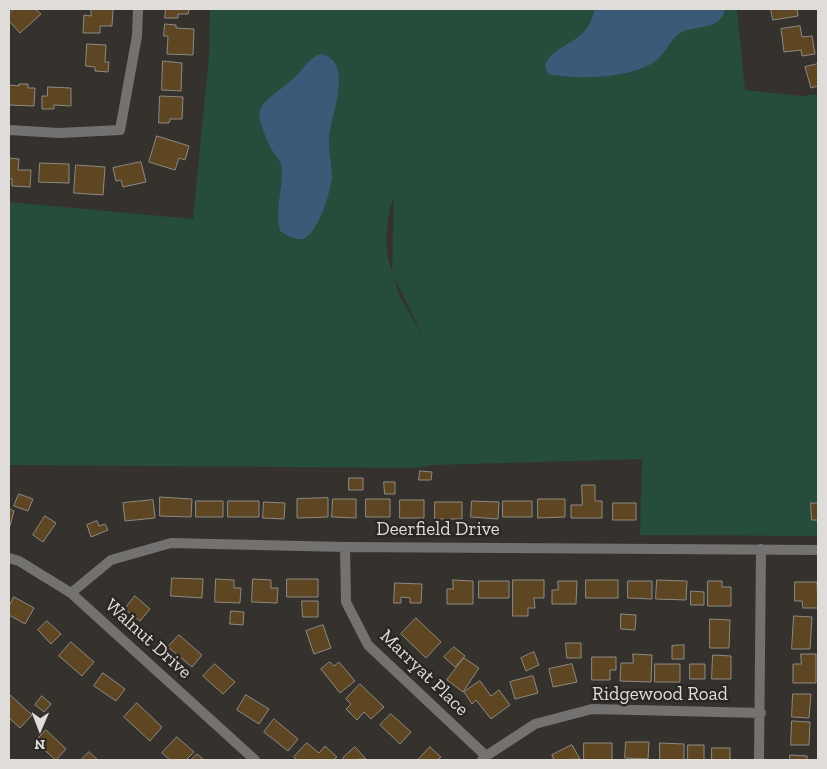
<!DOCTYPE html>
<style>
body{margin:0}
#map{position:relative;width:827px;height:769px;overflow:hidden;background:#35322d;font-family:"Zilla Slab",serif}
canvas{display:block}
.frame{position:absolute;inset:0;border:10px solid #dfdcd9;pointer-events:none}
.north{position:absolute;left:15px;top:704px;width:50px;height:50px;-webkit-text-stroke:4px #2b2823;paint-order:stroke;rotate:181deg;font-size:14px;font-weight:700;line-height:20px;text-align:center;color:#dfdcd9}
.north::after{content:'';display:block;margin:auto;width:18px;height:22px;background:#dfdcd9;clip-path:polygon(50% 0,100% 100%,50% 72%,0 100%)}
</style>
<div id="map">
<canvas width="827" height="769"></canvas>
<div class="frame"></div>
<div class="north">N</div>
</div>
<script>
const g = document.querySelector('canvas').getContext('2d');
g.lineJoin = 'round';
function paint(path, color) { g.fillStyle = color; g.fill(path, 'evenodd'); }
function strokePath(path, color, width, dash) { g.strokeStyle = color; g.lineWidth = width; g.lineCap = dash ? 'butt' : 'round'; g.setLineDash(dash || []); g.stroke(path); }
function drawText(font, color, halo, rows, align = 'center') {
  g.font = font + ' "Zilla Slab",serif'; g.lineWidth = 5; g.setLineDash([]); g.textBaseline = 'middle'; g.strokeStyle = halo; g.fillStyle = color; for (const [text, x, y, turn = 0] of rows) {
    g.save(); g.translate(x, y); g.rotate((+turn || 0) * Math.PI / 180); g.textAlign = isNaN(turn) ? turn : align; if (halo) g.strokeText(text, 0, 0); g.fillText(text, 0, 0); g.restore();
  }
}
const green = new Path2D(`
 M210,9H737L745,90L802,96L818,94V536L640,535L642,459L434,465L414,468L9,465V202L193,219L209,56ZM394,196L392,271C383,247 386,220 394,196ZM394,277L421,332V333L399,295Z`);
const water = new Path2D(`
 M595,9H725C721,30 699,25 682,32C672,36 667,51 659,58C637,79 577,80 548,74L545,65C552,47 576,44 587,28C591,23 593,15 595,9Z
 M321,54C330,56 336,61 338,71C342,93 331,117 329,138C328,151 332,164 332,177C331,191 317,237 302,239C294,240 287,235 280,231C275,211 282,190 282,170C282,162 276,157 272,150C250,104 258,108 293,79C303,70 308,58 321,54Z`);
const building = new Path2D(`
 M14,9H35L41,14L20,33L9,21V14Z
 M91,9H113L112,26H100V33H83L84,15L91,16Z
 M166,9H189L188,14H178V18H165Z
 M771,9H797L798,16L773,20Z
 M165,24L176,25V28L194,29L193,55L167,54L168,36H164Z
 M800,26L802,37L812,36L815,54L802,56L801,50L784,52L781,29Z
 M87,44L106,45L105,62H109L108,72L95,71V67L86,66Z
 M163,61L182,63L181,91L162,90Z
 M818,64V86L811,88L805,67Z
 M19,84H28V88H35L34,106L9,105V85L19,86Z
 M48,87L71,88V106L54,105V109H42V96H47Z
 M160,96L183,97L182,119H170L169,123H159Z
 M157,136L189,146L185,160L179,158L175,170L149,162Z
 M9,158L19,159L18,170H31L30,187L12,186V179H9Z
 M141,162L146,182L123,187L121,180L116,181L113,168Z
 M40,163L69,164V183L39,182Z
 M76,165L105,167L103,195L74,193Z
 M420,471L432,472L431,480H419Z
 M349,478H363V490H349Z
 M384,482H395V494H385Z
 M582,485H595V501H602V518H571V505H582Z
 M19,494L33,499L28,511L14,506Z
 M160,497L192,499L191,517L160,516Z
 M328,498V517L297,518V499Z
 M333,499H356V518L332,517Z
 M366,499H390V517H366Z
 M538,499H565V517L538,518Z
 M153,500L155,518L125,521L123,503Z
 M400,500H424V518H400Z
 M196,501H223V517H196Z
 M228,501H259V517H228Z
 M472,501L499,502L498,519L471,517Z
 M503,501H532V517H503Z
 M264,502L285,503L284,519L263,518Z
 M435,502H462V519H435Z
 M613,503H636V520H613Z
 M811,503H818V520H812Z
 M9,509L14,511L10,526H9Z
 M45,516L56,523L43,542L33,535Z
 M97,521L99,526L105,524L108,530L91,537L87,525Z
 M172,578L203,579L202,598L171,596Z
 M216,579L234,580V588H241L240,603L215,602Z
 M253,579L271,580V588H278L277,603L252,602Z
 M287,579H318V597H287Z
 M453,580L473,581V604H447V589H453Z
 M513,580H544V598H534L535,608H528V616H513Z
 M586,580H618V598H586Z
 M657,580L687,581L686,600L656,599Z
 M479,581H509V598H479Z
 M558,581H577L576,604H552V590H558Z
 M628,581H652V599L628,598Z
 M708,581H722V587H731V606H708Z
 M795,582H817L818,608H803L802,601H795Z
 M395,583L422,584L421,603H410V598L401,597V603H394Z
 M691,591L704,592V605H691Z
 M135,596L150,609L140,621L125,609Z
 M14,597L34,608L25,624L9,615V607Z
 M302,601H318V617H303Z
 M231,611L244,612L243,625L230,624Z
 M621,614L636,615L635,630L621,629Z
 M794,616L812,617L810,649H792Z
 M416,618L441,642L426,658L401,634Z
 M710,619L730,620L729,648H710Z
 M47,621L61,634L51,644L38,630Z
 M323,625L331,648L314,654L306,631Z
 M179,635L202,655L192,667L168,647Z
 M71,642L94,662L82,676L59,656Z
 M566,643H581V658H567Z
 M684,645V659H672V646Z
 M454,647L465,656L455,667L444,657Z
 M534,652L539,665L526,671L521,658Z
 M633,654L652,655L651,682L620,681L621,663H633Z
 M801,654H816V683H793V664H801Z
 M713,655L731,656V679H712Z
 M592,657H616V670H610V680H592Z
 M464,658L479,668L463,692L447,680Z
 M330,662L334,666L339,662L355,681L340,693L321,669Z
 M215,664L235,682L223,694L203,676Z
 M572,664L577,682L553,687L549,669Z
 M655,664H680V682H655Z
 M690,664H705V679H690Z
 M103,673L125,689L116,701L94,686Z
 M533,676L538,693L515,699L510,682Z
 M480,681L491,696L499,690L510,705L491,719L476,700L472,704L464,692Z
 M360,684L384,707L371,719L364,712L357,720L346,709L351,704L346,699Z
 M9,694L32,715L20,728L9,718Z
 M793,694H811L809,718L792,717Z
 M246,695L269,709L259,724L237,710Z
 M42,696L51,704L44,712L35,705Z
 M137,703L162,727L150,741L124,717Z
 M391,714L411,732L400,744L380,725Z
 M274,719L298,739L288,751L264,732Z
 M792,721L810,722L809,745H791Z
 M46,730L66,749L56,760L35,742Z
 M177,737L194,752L186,760H170L162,753Z
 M626,742H649L648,759L625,758Z
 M307,743L319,753L325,746L337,757L333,760H297L294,757Z
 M584,743H612V760H584Z
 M660,743L684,744V760H660Z
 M572,745L580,759L554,760L552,755Z
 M688,745H704V760H688Z
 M355,747L366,759L345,760L343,758Z
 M430,747L441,757L437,760H418Z
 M712,748H730V760H712Z
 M89,752L98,760H81Z
 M197,754L204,760H191Z
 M790,755L807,756V760H790Z`);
const street = new Path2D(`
 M9,130L59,133L120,130L137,36L138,9
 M345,547L346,602L368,645L486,756
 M9,558L19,561L71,593L255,760
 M71,593L111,560L171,543L345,547L818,550
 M482,760L486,756L535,724L592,709L761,713
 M759,760L761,549`);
const streetNames = [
 ["Deerfield Drive",438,530],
 ["Walnut Drive",148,639,42],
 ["Marryat Place",424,673,44],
 ["Ridgewood Road",660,695]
];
paint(green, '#264c3b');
paint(water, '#3a5a78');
paint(building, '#5f4622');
strokePath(building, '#8e8984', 1);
strokePath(street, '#747171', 10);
drawText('19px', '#dfdcd9', '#2b2823', streetNames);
</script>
